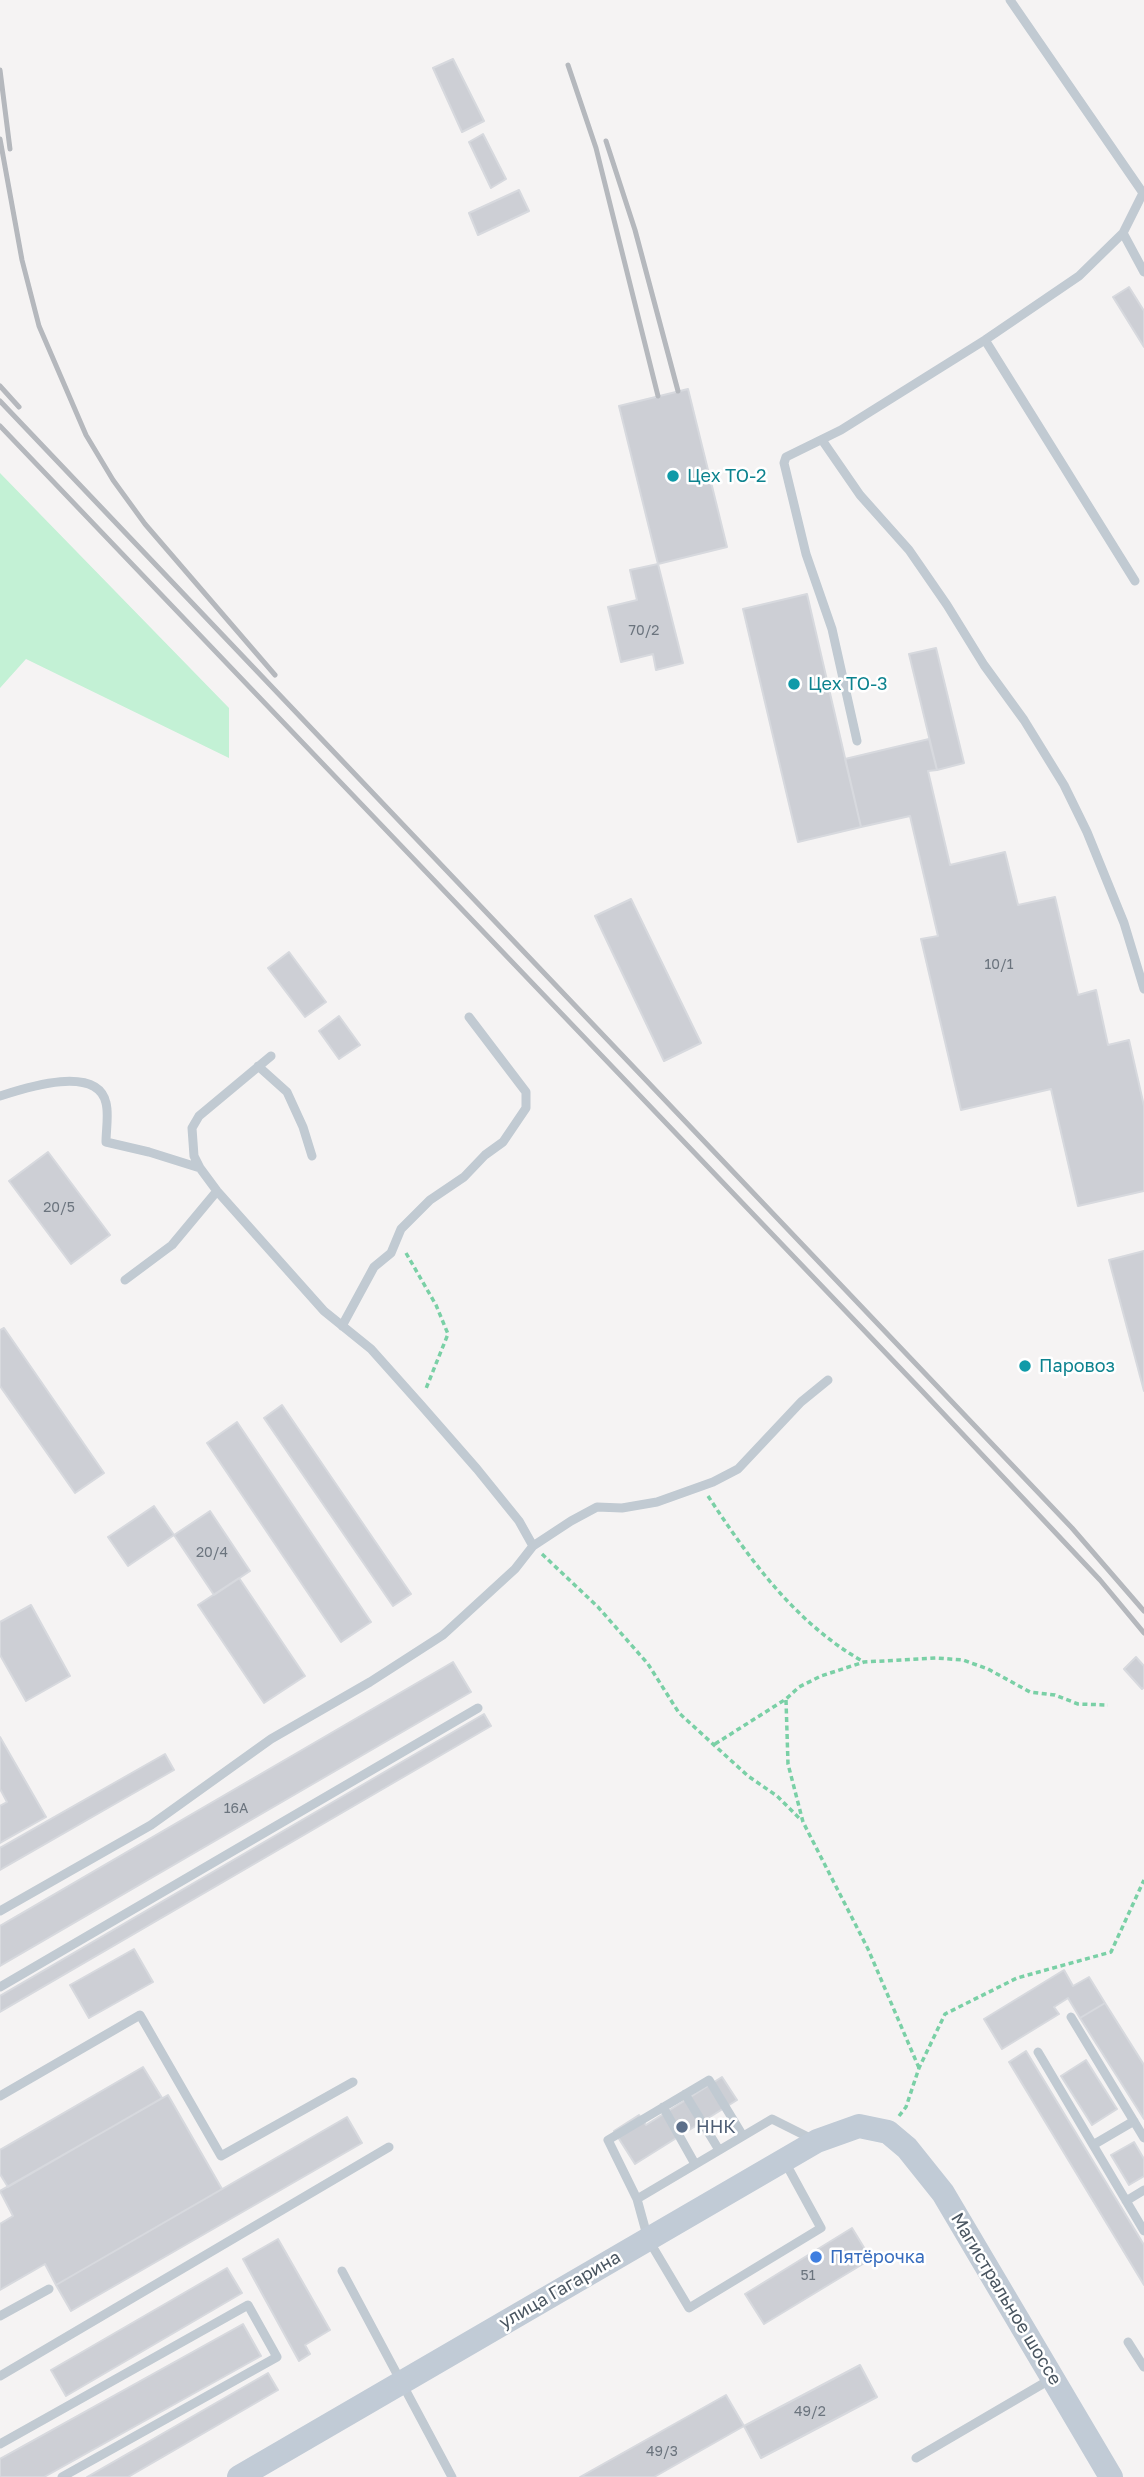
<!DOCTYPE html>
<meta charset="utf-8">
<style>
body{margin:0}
canvas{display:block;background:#f5f3f3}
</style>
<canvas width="1144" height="2477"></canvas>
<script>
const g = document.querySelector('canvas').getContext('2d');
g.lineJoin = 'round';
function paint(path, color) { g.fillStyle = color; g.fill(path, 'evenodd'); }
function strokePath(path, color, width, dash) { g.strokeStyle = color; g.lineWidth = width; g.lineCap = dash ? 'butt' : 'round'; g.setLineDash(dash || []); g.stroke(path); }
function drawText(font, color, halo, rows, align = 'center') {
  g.font = font + ' "Golos Text",sans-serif'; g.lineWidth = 5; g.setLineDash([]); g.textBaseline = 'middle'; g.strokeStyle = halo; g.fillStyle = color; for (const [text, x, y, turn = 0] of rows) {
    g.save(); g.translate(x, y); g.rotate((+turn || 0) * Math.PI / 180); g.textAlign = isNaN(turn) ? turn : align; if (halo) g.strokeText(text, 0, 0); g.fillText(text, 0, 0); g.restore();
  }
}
const green = new Path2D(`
 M0,473L229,708V758L26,659L0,688Z`);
const building = new Path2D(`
 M453,59L484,121L462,132L433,68Z
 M483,134L506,179L491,188L469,142Z
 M519,190L529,211L478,235L469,213Z
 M1129,287L1144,311V347L1113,297Z
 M688,389L727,547L658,564L619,406Z
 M658,564L683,663L656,670L653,654L621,662L608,607L637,600L630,570Z
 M807,594L861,827L798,842L743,609Z
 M936,648L964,763L937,770L909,654Z
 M929,739L937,770L928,771L950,865L1005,852L1018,905L1055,897L1078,995L1096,990L1108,1045L1129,1040L1144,1106V1191L1078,1206L1051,1089L961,1110L921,939L938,936L910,816L861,827L845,759Z
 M631,899L701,1043L664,1061L595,916Z
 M289,952L326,1002L305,1017L268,968Z
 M339,1016L360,1045L339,1059L319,1031Z
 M48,1152L110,1235L71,1264L9,1181Z
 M1144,1251V1391L1109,1260Z
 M4,1328L104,1473L75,1493L0,1386V1330Z
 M282,1405L411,1594L393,1606L264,1418Z
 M237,1422L371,1622L341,1642L207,1443Z
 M154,1506L174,1535L128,1566L108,1537Z
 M210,1511L250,1571L214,1595L174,1535Z
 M239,1578L305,1676L264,1703L198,1605Z
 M31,1605L70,1676L26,1701L0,1655V1622Z
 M1136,1657L1144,1666V1687L1142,1689L1124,1669Z
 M453,1662L471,1692L0,1966V1926Z
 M484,1714L491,1726L0,2012V1996Z
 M0,1737L46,1817L0,1843V1806L7,1802L0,1789Z
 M165,1754L174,1770L0,1870V1848Z
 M134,1949L153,1982L89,2018L70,1985Z
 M1064,1970L1073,1986L1089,1977L1105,2003L1080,2018L1068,1998L1054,2007L1059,2014L1002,2049L984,2019Z
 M1105,2003L1144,2065V2119L1080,2018Z
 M1026,2051L1144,2245V2285L1009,2062Z
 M1086,2060L1117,2109L1092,2125L1061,2076Z
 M143,2067L162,2098L8,2187L0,2174V2150Z
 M722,2077L737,2100L635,2164L614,2131L639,2115L646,2125Z
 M168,2095L222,2189L56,2285L45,2264L0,2290V2224L13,2216L0,2191Z
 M347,2117L362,2143L71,2311L56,2285Z
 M1134,2142L1144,2159V2176L1129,2185L1111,2155Z
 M852,2228L871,2259L764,2324L745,2294Z
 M278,2239L330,2330L305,2345L310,2354L299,2361L243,2259Z
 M227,2268L242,2293L66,2396L51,2370Z
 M243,2324L261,2356L44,2477H0V2459Z
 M860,2365L877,2397L761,2458L744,2426Z
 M268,2373L278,2390L128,2477H87Z
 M726,2395L744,2426L654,2477H580Z`);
const path = new Path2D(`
 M406,1253L436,1305L448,1334L425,1391
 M708,1496C750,1560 796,1624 864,1662
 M542,1554L598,1607L648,1664L679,1713L748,1776L777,1796L801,1820
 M786,1700L788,1764L803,1822L868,1949L919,2068
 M715,1744L786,1699L799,1687L821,1676L864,1662L937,1658L963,1660L988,1669L1030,1692L1055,1695L1078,1704L1108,1705
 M899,2116L906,2107L919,2068L945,2014L1017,1978L1111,1952L1144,1880`);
const service = new Path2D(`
 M1010,0L1143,193L1123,233L1144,272
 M985,340L1135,581
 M822,440L860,495L909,550L947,605L984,665L1024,720L1064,785L1087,832L1124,923L1144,989
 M857,741L832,629L806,554L784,463L786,457L841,430L985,340L1079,276L1123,233
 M271,1056L199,1116L192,1128L194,1156L200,1168L217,1191L324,1311L371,1349L421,1405L477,1469L519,1521L533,1546
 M258,1066L287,1092L303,1127L312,1156
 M0,1096C25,1088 97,1064 106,1103C109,1114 106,1130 106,1142L149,1152L200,1168
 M125,1280L172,1245L217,1191
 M342,1326L374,1267L391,1253L401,1229L430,1200L464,1177L485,1155L503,1142L526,1108V1092L469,1017
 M0,1911L151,1825L271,1739L370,1682L443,1635L515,1569L533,1546L571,1521L597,1507L622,1508L657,1502L713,1482L738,1469L801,1402L828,1380
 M0,1987L478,1708
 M1071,2017L1144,2138
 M1038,2052L1144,2231
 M685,2094L719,2150
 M0,2096L140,2015L221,2156L353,2082
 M663,2107L695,2164
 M1093,2145L1134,2121
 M785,2162L821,2228L689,2308L648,2239L637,2199L772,2119L812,2139
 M637,2199L608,2140L709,2080L743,2136
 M1126,2201L1144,2190
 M342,2271L452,2477
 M0,2316L49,2289
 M1128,2342L1144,2367
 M0,2376L389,2147
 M0,2444L248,2305L277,2357L62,2477
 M916,2458L1051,2379`);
const secondary = new Path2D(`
 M239,2477L817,2141L859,2126L888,2132L907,2148L943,2193L1111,2477`);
const rail = new Path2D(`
 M568,65L596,148L658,396
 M0,70L10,149
 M0,139L22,260L39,326L86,435L113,480L145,524L275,675
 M606,141L635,230L678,391
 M0,386L19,407
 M0,401L1072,1528L1144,1611
 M0,426L922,1391L1100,1580L1144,1633`);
const markers = [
 [673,476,7,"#0f9aa8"],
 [794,684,7,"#0f9aa8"],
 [1025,1366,7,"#0f9aa8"],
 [682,2127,7,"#5c6f8a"],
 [816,2257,7,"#3f7fe0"]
];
const numberNames = [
 ["70/2",644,631],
 ["10/1",999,965],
 ["20/5",59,1208],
 ["20/4",212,1553],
 ["16А",236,1809],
 ["51",808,2276],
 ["49/2",810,2412],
 ["49/3",662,2452]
];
const cultureNames = [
 ["Цех ТО-2",687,476],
 ["Цех ТО-3",808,684],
 ["Паровоз",1039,1366]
];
const serviceNames = [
 ["ННК",696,2127]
];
const shopNames = [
 ["Пятёрочка",830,2257]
];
const streetNames = [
 ["улица Гагарина",560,2290,-30],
 ["Магистральное шоссе",1006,2299,59]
];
paint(green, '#c3f1d5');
paint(building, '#cdcfd5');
strokePath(building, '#d7d9de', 2);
strokePath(path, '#7ad0a6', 3.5, [5, 3.5]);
strokePath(service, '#c1cad2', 9);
strokePath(secondary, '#c1cbd6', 24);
strokePath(rail, '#b5b8bd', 5);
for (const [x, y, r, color] of markers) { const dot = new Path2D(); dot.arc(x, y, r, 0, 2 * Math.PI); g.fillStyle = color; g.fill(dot); strokePath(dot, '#fff', 2.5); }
drawText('14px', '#6b747e', null, numberNames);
drawText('18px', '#0d838f', '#fff', cultureNames, 'left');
drawText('18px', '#4e5e75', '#fff', serviceNames, 'left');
drawText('18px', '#366cbe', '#fff', shopNames, 'left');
drawText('18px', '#4a5661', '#fff', streetNames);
</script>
